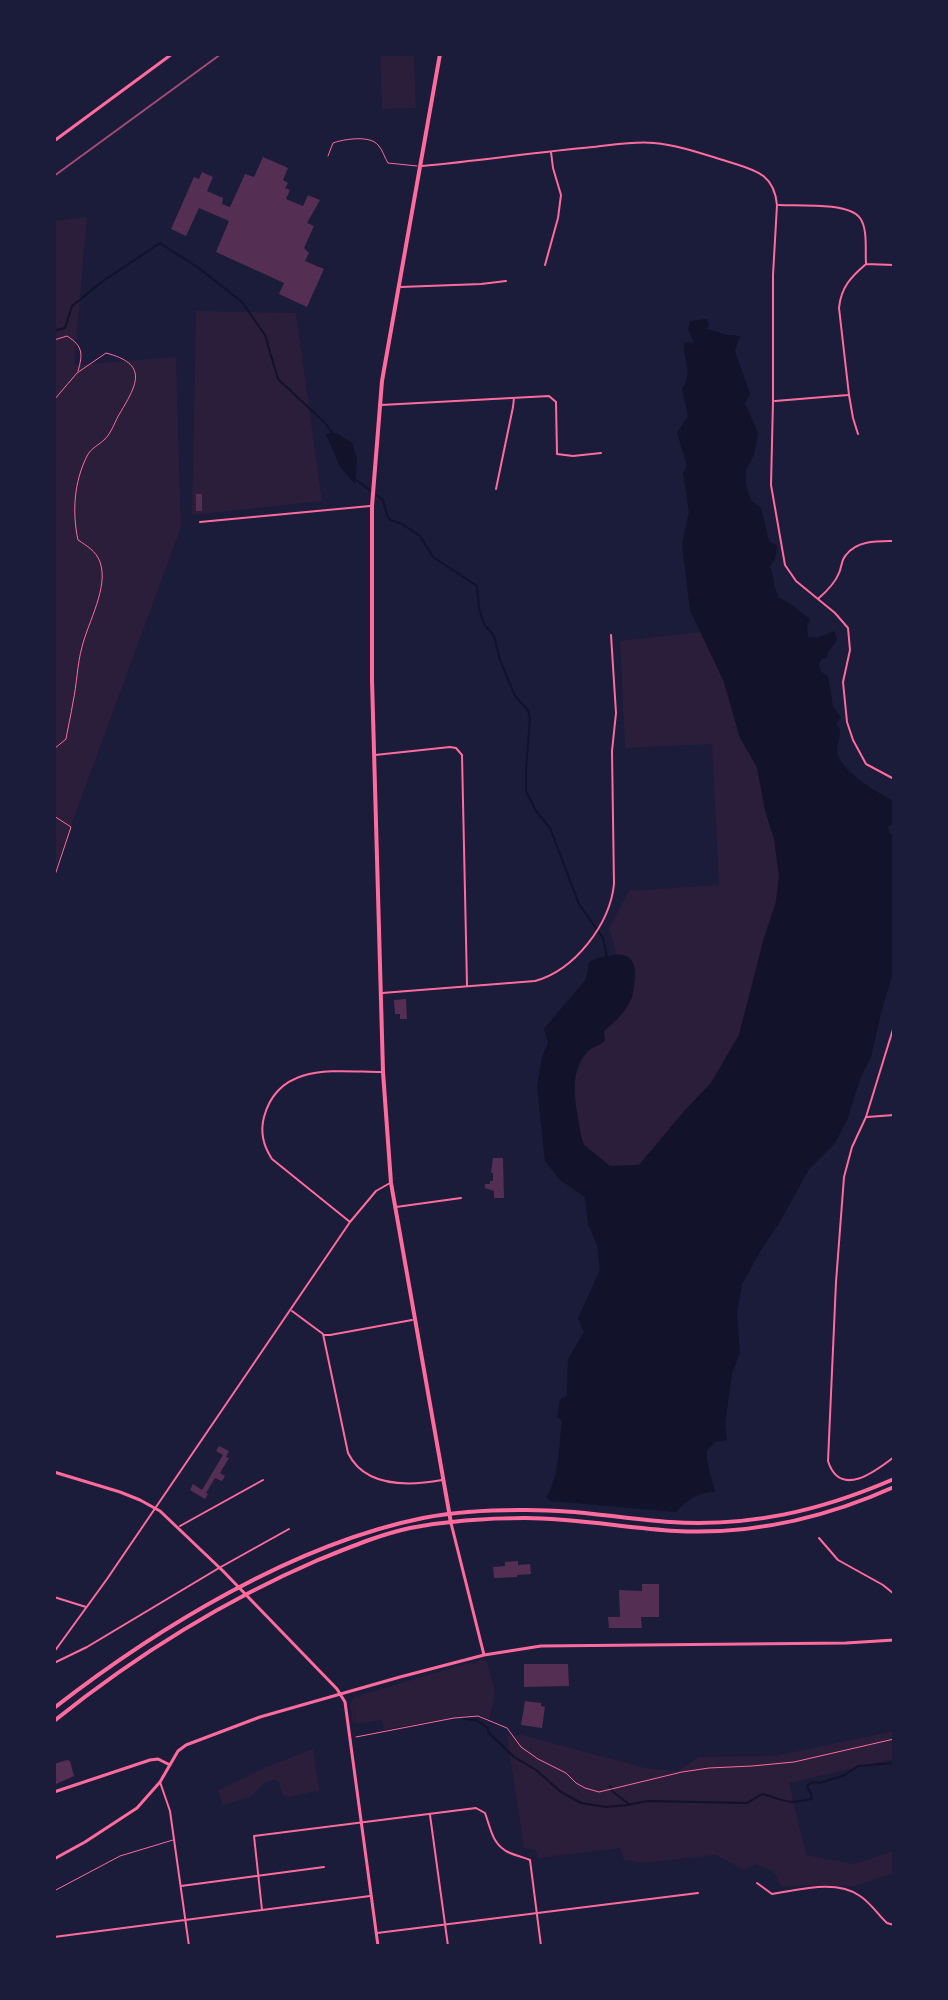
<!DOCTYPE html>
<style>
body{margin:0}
#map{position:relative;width:948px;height:2000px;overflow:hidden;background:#1b1b3a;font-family:"Fira Sans Condensed",sans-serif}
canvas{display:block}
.frame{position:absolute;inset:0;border:56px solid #1b1b3a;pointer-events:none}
</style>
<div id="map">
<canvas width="948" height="2000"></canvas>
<div class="frame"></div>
</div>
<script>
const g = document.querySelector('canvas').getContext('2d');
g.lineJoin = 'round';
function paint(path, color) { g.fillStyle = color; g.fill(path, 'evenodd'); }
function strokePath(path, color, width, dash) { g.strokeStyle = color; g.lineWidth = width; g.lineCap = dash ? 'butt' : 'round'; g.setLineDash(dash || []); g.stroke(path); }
const green = new Path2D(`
 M414,55L416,108L382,109L380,56Z
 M87,217L74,365L176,357L181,527L54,872V221Z
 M196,311L296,313L322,501L192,515Z
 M701,632L724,682L740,738L757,767L765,810L774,839L779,876L776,902L764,938L739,1035L711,1083L686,1109L639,1165L610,1166L584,1145L581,1136C579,1119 571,1090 576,1074C581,1059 592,1043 603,1032C609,1026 617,1022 621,1015C633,997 649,959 617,955L609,928L629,891L719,885L712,744L625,748L620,641Z
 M482,1659L487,1662L495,1691L490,1719L480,1715H469L358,1734L384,1729L382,1720L356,1724L353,1702L355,1723H353L350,1704L354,1697L472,1662L473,1664Z
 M894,1731V1759L789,1783L806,1855L854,1864L894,1851V1873L854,1886L820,1885L782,1887L774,1872L756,1864L744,1870L716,1855L643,1863L624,1860L620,1848L538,1858L535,1849L524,1848L507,1736L522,1735L645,1768L678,1771L698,1757L775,1756Z
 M313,1749L319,1790L289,1797L283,1795L279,1783L275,1780L267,1781L250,1797L223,1805L218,1790L271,1765Z`);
const water = new Path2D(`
 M707,319L709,327L704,328L728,335L740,336L735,351L750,394L745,403L758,433L754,455L746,470V485L751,500L761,508L769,541L777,546L775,559L770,566C774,577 774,588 779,598L786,601L810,619L807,627L808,637L817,638L835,631L837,640L828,652L827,658L821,659L819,665L821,672L828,676L833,706L841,718L836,724L840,729C840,737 838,742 837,749C836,769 879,794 894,801V822L888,827L889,833L894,835V969L881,1013L871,1057L860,1079L847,1120L835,1143L809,1169L780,1222L761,1250L742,1284L737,1314L740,1352L732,1374L725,1424L727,1440L715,1442L707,1450C706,1465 712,1477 715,1492C695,1493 689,1499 676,1512L551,1501L546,1497C559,1480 559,1443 562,1421L557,1417L560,1400L567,1395L568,1359L584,1332L578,1318L600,1270L597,1245L588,1224L585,1197L560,1180L545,1161L537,1086L542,1057L548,1043L544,1029L586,979L589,963C597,957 603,957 613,955C635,952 636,967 634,984C633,989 634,992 632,997C627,1011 615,1021 604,1031L605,1041C600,1045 593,1047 588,1051C566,1072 577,1110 581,1136L584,1145L610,1166L639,1165L686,1109L711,1083L739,1035L764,938L776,902L779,876L774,839L765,810L757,767L740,738L724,682L690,610L682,544L689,512L683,473L687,466L677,433L688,416L682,389C694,370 683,362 684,343L694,342L688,330L690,321Z
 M329,433L338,434L352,443L357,459L355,484L340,467L326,434Z`);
const stream = new Path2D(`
 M54,333L57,330L65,328L72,306L103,281L160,243L200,269L242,302L265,335L278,379L325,423L334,435
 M356,480L383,500L387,515L390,520L402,524L420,536L433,557L477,586L479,608L484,624L494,636L500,660L515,696L528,710L530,718L526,769V791L536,811L550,828L579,904L603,938L607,957
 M464,1719L476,1720L488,1728V1732L514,1757L536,1770L561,1792L581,1803L606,1807L627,1805L648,1801L747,1803L762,1794C785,1800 786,1805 811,1799L812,1796L807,1786L812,1782L820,1783L845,1775L858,1766L894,1763
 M610,1786L613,1792L629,1804`);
const building = new Path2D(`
 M263,157L288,168L283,180L288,183L285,188L290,190L286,199L303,206L308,195L320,200L307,223L314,226L304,248L309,253L305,261L324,269L307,307L279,294L284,283L216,252L229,221L199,208L186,236L171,229L194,177L199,179L202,172L213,177L207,191L223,198L222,204L230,207L245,174L254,177Z
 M196,494H202V511H196Z
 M406,999L407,1019H400V1014H395L394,1000Z
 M493,1158H503L504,1198H494V1191L485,1188V1184H490V1181H493V1173H491Z
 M219,1446L229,1451L226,1457L229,1458L220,1473L225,1476L222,1481L215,1478L206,1493L208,1494L205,1499L190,1490L193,1484L202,1490L223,1455L216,1451Z
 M518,1561V1565L530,1564L531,1574L517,1575V1577L494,1578L493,1567L505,1566V1562Z
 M642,1584H659V1617H641L642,1628H609L608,1617H620L619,1590L642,1591Z
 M524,1664H568L569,1686L524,1687Z
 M525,1701L541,1703V1706L545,1707L542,1728L521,1725Z
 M67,1760L70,1761L74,1776L54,1785V1764Z`);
const path = new Path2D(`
 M54,340L67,336C83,346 83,354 78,371
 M54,400L77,373L106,353C148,364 138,383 120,413C115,421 112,432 105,439C99,445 91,448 87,456C74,482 72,512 78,540C87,546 96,551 100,562C109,587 88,622 82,647C77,665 77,684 73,702C71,715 68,727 66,739L54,749
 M54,816L71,827L54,878
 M356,1737L454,1718L478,1716L507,1728L521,1747L538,1759L566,1773L576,1783L585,1788L599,1792L682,1772L709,1768L752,1766L794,1762L894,1739`);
const service = new Path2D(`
 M328,156L333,143C344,139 370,135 378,145C383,150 384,157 388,163L417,166
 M54,1891L120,1856L173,1840`);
const minor = new Path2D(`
 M422,166C479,161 536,152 593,147C613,145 634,141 654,143C678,145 703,154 726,161C753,170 774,172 777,205L773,275V401L771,485L785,565L796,581L835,613L848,628L850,650L843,682L847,722L853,740L866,764L894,779
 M779,205C798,206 848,202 860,218C868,229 865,250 866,263
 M545,265L558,218L561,195L553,168L551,152
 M400,287L481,284L506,281
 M775,401L848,395
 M381,405L549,396L556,402L557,454L573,456L601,453
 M858,434L853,418L849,395L839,308C841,287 851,277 866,264L894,265
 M496,489L513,407L514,398
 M200,522L370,506
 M819,598C827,591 835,583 839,573C842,567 841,560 846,555C857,540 878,541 894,541
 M375,755L450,747L456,748L462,755L467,985
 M382,993L535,981C575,970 610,924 614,884L612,751L616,713L611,635
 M894,1026L866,1117L852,1147L844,1177L836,1282L828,1461C840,1499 876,1471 894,1457
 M867,1117L894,1115
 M396,1207L461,1198
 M350,1222L272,1159C264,1147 260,1132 264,1117C279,1061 337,1072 382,1072
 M292,1311L323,1334L348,1453C365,1488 409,1486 442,1480
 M324,1335H330L412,1320
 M180,1526L263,1480
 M819,1538L838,1560L883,1585L894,1594
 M54,1597L86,1607
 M54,1652L107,1579L350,1222L376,1191L390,1183
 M54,1663L87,1647L219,1568L289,1529
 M160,1782L170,1811L189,1946
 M430,1815L448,1946
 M757,1883L772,1894C799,1890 836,1879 860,1896C871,1903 878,1915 887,1923L894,1925
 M181,1886L324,1867
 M262,1910L254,1836L476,1808L485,1813C491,1829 492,1845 510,1853C517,1856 523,1857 530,1860L541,1946
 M377,1933L698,1893
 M54,1937L370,1896`);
const tertiary = new Path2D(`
 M54,141L172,54
 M54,1472L120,1492L140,1500L160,1511L223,1571L337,1689L345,1702L378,1946
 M451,1523L484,1655
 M54,1792L150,1760L158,1759L170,1765
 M54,1859L85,1842L137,1808L160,1782L178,1751L186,1745L260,1717L400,1677L484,1655L541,1646L846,1643L894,1640`);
const primary = new Path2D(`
 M440,54L382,381L372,506V680L383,1072L391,1183L451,1523`);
const trunk = new Path2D(`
 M54,1708C157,1628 294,1544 423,1518C454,1512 488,1510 519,1510C570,1509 620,1518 670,1522C751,1527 820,1511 894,1479
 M54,1721C135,1656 223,1601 318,1560C348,1548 378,1535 410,1528C447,1521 487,1518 525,1518C575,1518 626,1528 676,1531C752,1535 825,1518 894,1487`);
const rail = new Path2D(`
 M54,176L221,54`);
paint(green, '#2a1e3b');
paint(water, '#12122b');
strokePath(stream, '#12122b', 2);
paint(building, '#542f53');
strokePath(path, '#ff6b9d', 1);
strokePath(service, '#ff6b9d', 1);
strokePath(minor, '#ff6b9d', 2);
strokePath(tertiary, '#ff6b9d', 3);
strokePath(primary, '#ff6b9d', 4);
strokePath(trunk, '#ff6b9d', 4);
strokePath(rail, '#a44b75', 2);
</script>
